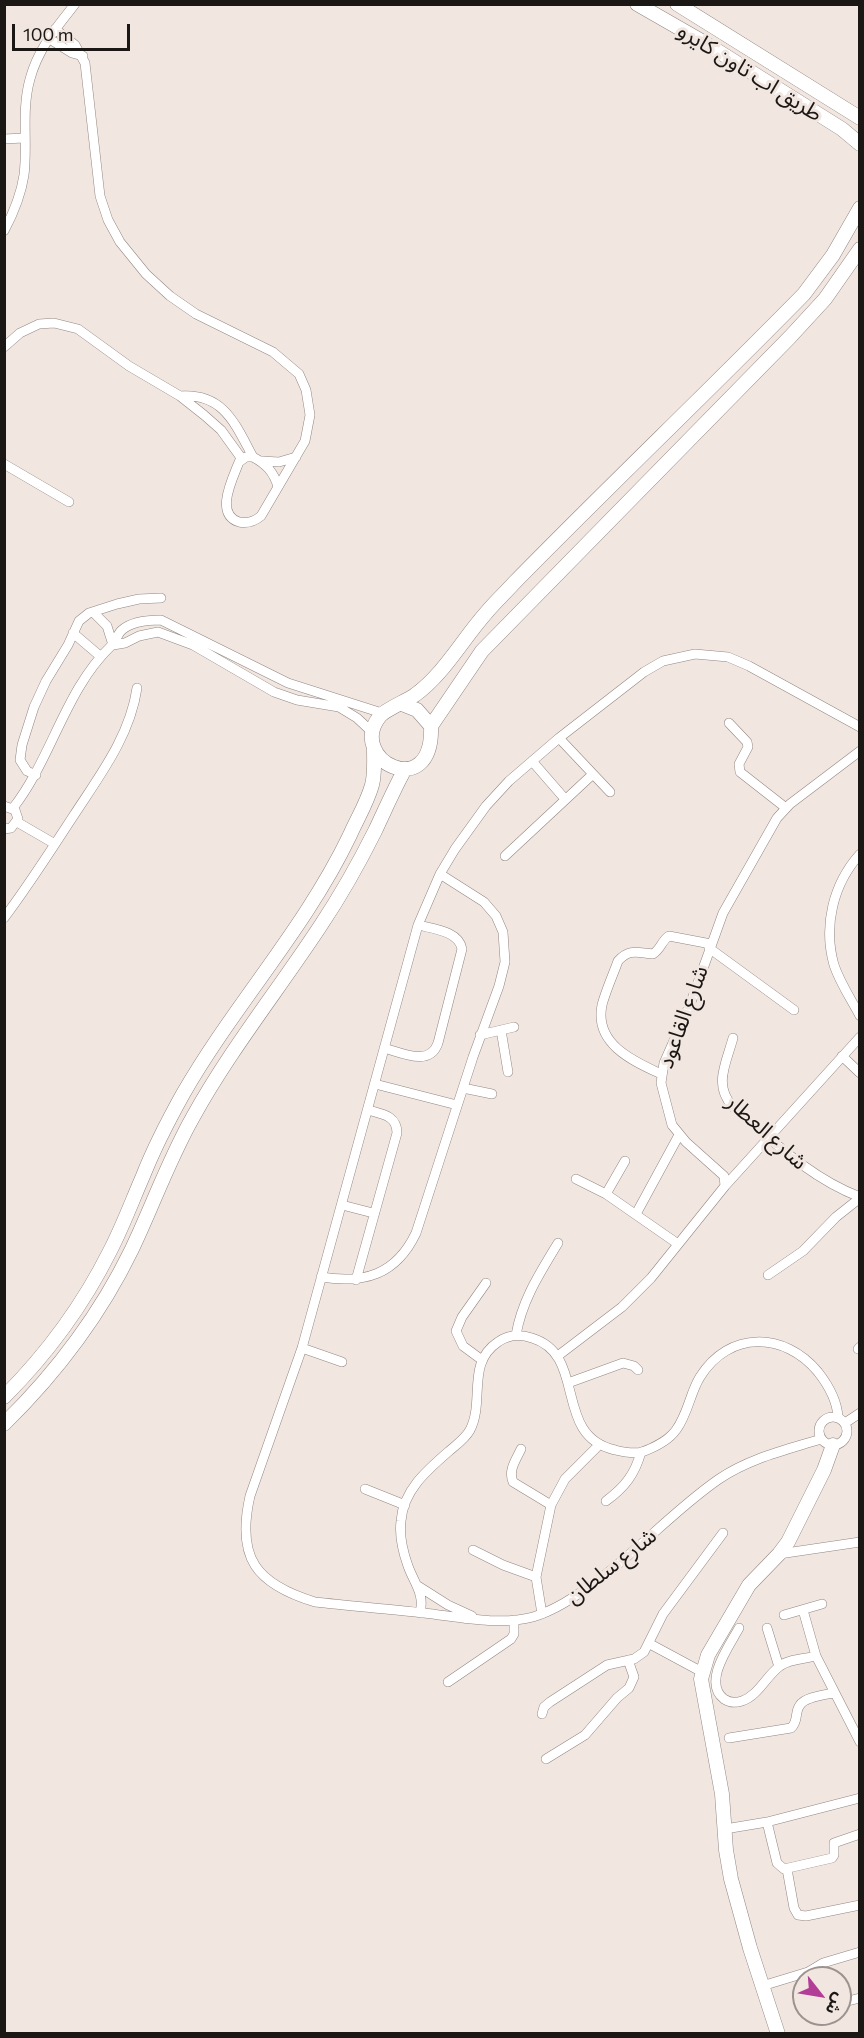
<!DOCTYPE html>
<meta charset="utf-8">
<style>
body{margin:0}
#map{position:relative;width:864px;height:2038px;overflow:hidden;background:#f2e6e0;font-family:Commissioner,"Noto Sans Arabic",sans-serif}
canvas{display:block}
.frame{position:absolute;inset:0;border:6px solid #1b1715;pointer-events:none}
.north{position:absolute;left:792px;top:1966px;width:60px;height:60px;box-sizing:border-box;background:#f2e6e0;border:2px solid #9c938f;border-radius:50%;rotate:121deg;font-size:16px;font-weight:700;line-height:24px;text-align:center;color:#1b1715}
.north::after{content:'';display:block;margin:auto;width:21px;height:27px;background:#b33e97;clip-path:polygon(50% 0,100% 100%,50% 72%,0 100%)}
.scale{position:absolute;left:12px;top:24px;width:118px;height:27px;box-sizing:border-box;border:3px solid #1b1715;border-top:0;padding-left:8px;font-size:18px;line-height:21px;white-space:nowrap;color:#1b1715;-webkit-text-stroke:4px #f2e6e0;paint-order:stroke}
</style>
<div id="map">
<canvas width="864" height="2038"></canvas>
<div class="frame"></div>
<div class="north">ش</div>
<div class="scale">100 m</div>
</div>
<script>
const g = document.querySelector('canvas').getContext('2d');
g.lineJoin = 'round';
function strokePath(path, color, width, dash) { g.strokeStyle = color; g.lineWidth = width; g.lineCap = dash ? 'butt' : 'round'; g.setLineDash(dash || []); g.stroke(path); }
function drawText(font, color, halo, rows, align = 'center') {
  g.font = font + ' Commissioner,"Noto Sans Arabic",sans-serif'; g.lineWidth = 6; g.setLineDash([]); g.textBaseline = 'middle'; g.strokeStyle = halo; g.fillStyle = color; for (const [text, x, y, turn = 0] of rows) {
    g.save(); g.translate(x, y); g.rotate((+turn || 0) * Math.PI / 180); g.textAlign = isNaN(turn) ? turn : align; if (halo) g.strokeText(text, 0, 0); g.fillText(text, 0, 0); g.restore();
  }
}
const street = new Path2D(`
 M55,29L75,45L85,63L100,196L108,220L120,242L146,274L170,296L196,314L273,352L299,374L306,390L310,415L305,441L261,516C255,521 248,524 239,522C214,514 233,478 239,462L246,457H253C266,464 274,472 278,487
 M48,38L72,53L83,56
 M4,139L24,138
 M4,231C13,214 21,195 24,175C28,143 21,111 30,79C38,49 56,28 75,4
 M4,347L20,333L39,324L54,323L78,329L129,366L180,396L204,415L221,430L242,459
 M180,396C224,393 235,424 253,457
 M261,461L279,462L296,457
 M4,464L69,502
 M93,612L107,626L113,645
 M73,633L100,656
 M113,645L125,643L139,636L158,632L193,645L274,692L297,700L339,707L357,718L372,732
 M729,723L747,742L748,747L739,764L740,772L786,808
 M559,738L610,792
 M532,761L565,799
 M36,775L27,771L20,760L22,745L34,707L46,681L68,645L79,621L89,613L117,604L139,599L161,598
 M4,806L15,810L18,819L11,828L4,829
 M13,808C52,758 65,690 111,646C116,642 117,634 122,630C132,621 148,620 161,620L288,683L382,713
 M17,822L55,844
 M860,854C833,884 823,926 834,965C840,983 851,999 860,1016
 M505,856L593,774
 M4,918C29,885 51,850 74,815C100,775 130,736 137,688
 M709,948L794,1010
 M501,1030L508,1072
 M480,1035L514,1027
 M733,1038C726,1064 713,1085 733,1107C773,1141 810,1178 860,1197
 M384,1048C402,1053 430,1067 438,1043L462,949C459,931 433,929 418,925
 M842,1056L860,1073
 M661,1074C633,1061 594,1044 602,1005C606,990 613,975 618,961C630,948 638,953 653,954C661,949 662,940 669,936L711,944
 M375,1084L457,1105
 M463,1088L492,1094
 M576,1179L606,1194L678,1244
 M725,1186L860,1037
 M606,1194L625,1161
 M342,1205L373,1213
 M636,1214L679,1135
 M768,1275L803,1251L836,1217L860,1198
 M321,1277C364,1284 396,1275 416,1233L473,1057L499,986L505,962L503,932L496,916L484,902L440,874
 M356,1280L397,1133C397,1115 381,1114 368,1110
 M516,1335C522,1300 540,1273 558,1243
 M302,1348L342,1362
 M858,1349L860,1347
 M559,1355L622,1307L651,1278L725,1186L724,1176L686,1142L672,1125L661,1083L664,1063L691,1002L723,913L777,818L790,804L860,751
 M482,1360L463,1346L456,1331L462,1317L486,1283
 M568,1383L623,1363L634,1366L638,1370
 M819 1431a14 14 0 1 1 28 0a14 14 0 1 1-28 0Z
 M845,1423L860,1413
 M821,1439C786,1450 750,1458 719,1479C674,1510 637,1552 593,1584C574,1597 556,1610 533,1617C499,1626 459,1617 424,1613C388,1609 352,1606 315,1602C256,1584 236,1558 250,1496L302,1348L418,925L440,874L455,849L486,806L509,781L559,738L644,672L663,661L695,654L728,657L749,666L860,727
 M521,1449C516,1460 508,1470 513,1482L551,1505
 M365,1489L405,1505
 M606,1501C625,1487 635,1474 641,1452
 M473,1550L503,1565L536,1577
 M779,1554L860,1542
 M418,1586L448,1605L472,1616
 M803,1610L816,1656L860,1742
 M420,1613C425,1594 414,1583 408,1566C403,1552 399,1536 401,1521C403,1491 426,1471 448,1452C456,1445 465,1439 470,1430C485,1401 466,1363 498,1342C508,1335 520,1334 532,1338C588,1355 552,1436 615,1450C623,1452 634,1454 642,1452C653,1448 669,1440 676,1430C688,1414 690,1393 700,1377C729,1330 785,1332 818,1372C829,1386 837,1400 838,1417
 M542,1614L536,1577L551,1505L565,1479L599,1445
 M784,1615L822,1604
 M739,1628C730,1645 702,1682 724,1699C730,1703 736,1703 742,1701C759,1695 766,1676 780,1666C789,1659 805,1659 816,1656
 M767,1628L779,1667
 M650,1644L702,1672
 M448,1682L511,1639L514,1634V1620
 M542,1714L544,1707L550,1702L607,1665L634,1659L644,1652L663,1614L723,1533
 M729,1738L791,1728C799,1721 794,1713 800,1705C805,1697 824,1695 833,1693
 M546,1759L585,1735L617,1698L629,1688L634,1677L628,1660
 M767,1822L777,1863L784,1869L832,1858L834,1855V1843L860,1834
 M725,1829L767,1822L860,1798
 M787,1869L794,1908L798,1915L806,1916L860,1905
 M762,1986L808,1972L823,1963L860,1952
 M840,2003L860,1998`);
const secondary = new Path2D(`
 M637,4L705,43L842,129L860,144
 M677,4L860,118
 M402,704L417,710L431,726C434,805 345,759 380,716C385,710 406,701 415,695C444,674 462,640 486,613C495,602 505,593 514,583C610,485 709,391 804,294L833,255L860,208
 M431,726L482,651L790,337L825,299L860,249
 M4,1397C47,1354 83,1305 110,1251C123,1226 132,1201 143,1176C154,1148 168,1121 183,1094C234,1005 305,929 350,835C357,819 367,803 372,785C375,774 374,761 374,749
 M4,1424C56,1373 100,1315 132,1249C153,1205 169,1159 193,1117C230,1050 279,989 321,925C341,895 359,863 375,831C385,810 394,789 405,769
 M778,2034L750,1948L731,1879L726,1850L722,1794L701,1679L708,1655L749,1585L779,1554L788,1542L824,1470L833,1445`);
const streetNames = [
 ["طريق اب تاون كايرو",750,72,32],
 ["شارع القاعود",683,1017,-70],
 ["شارع العطار",767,1132,42],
 ["شارع سلطان",611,1566,-38]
];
strokePath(street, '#918681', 10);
strokePath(secondary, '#918681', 15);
strokePath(street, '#fff', 9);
strokePath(secondary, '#fff', 14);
drawText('22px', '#1b1715', '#f2e6e0', streetNames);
</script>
